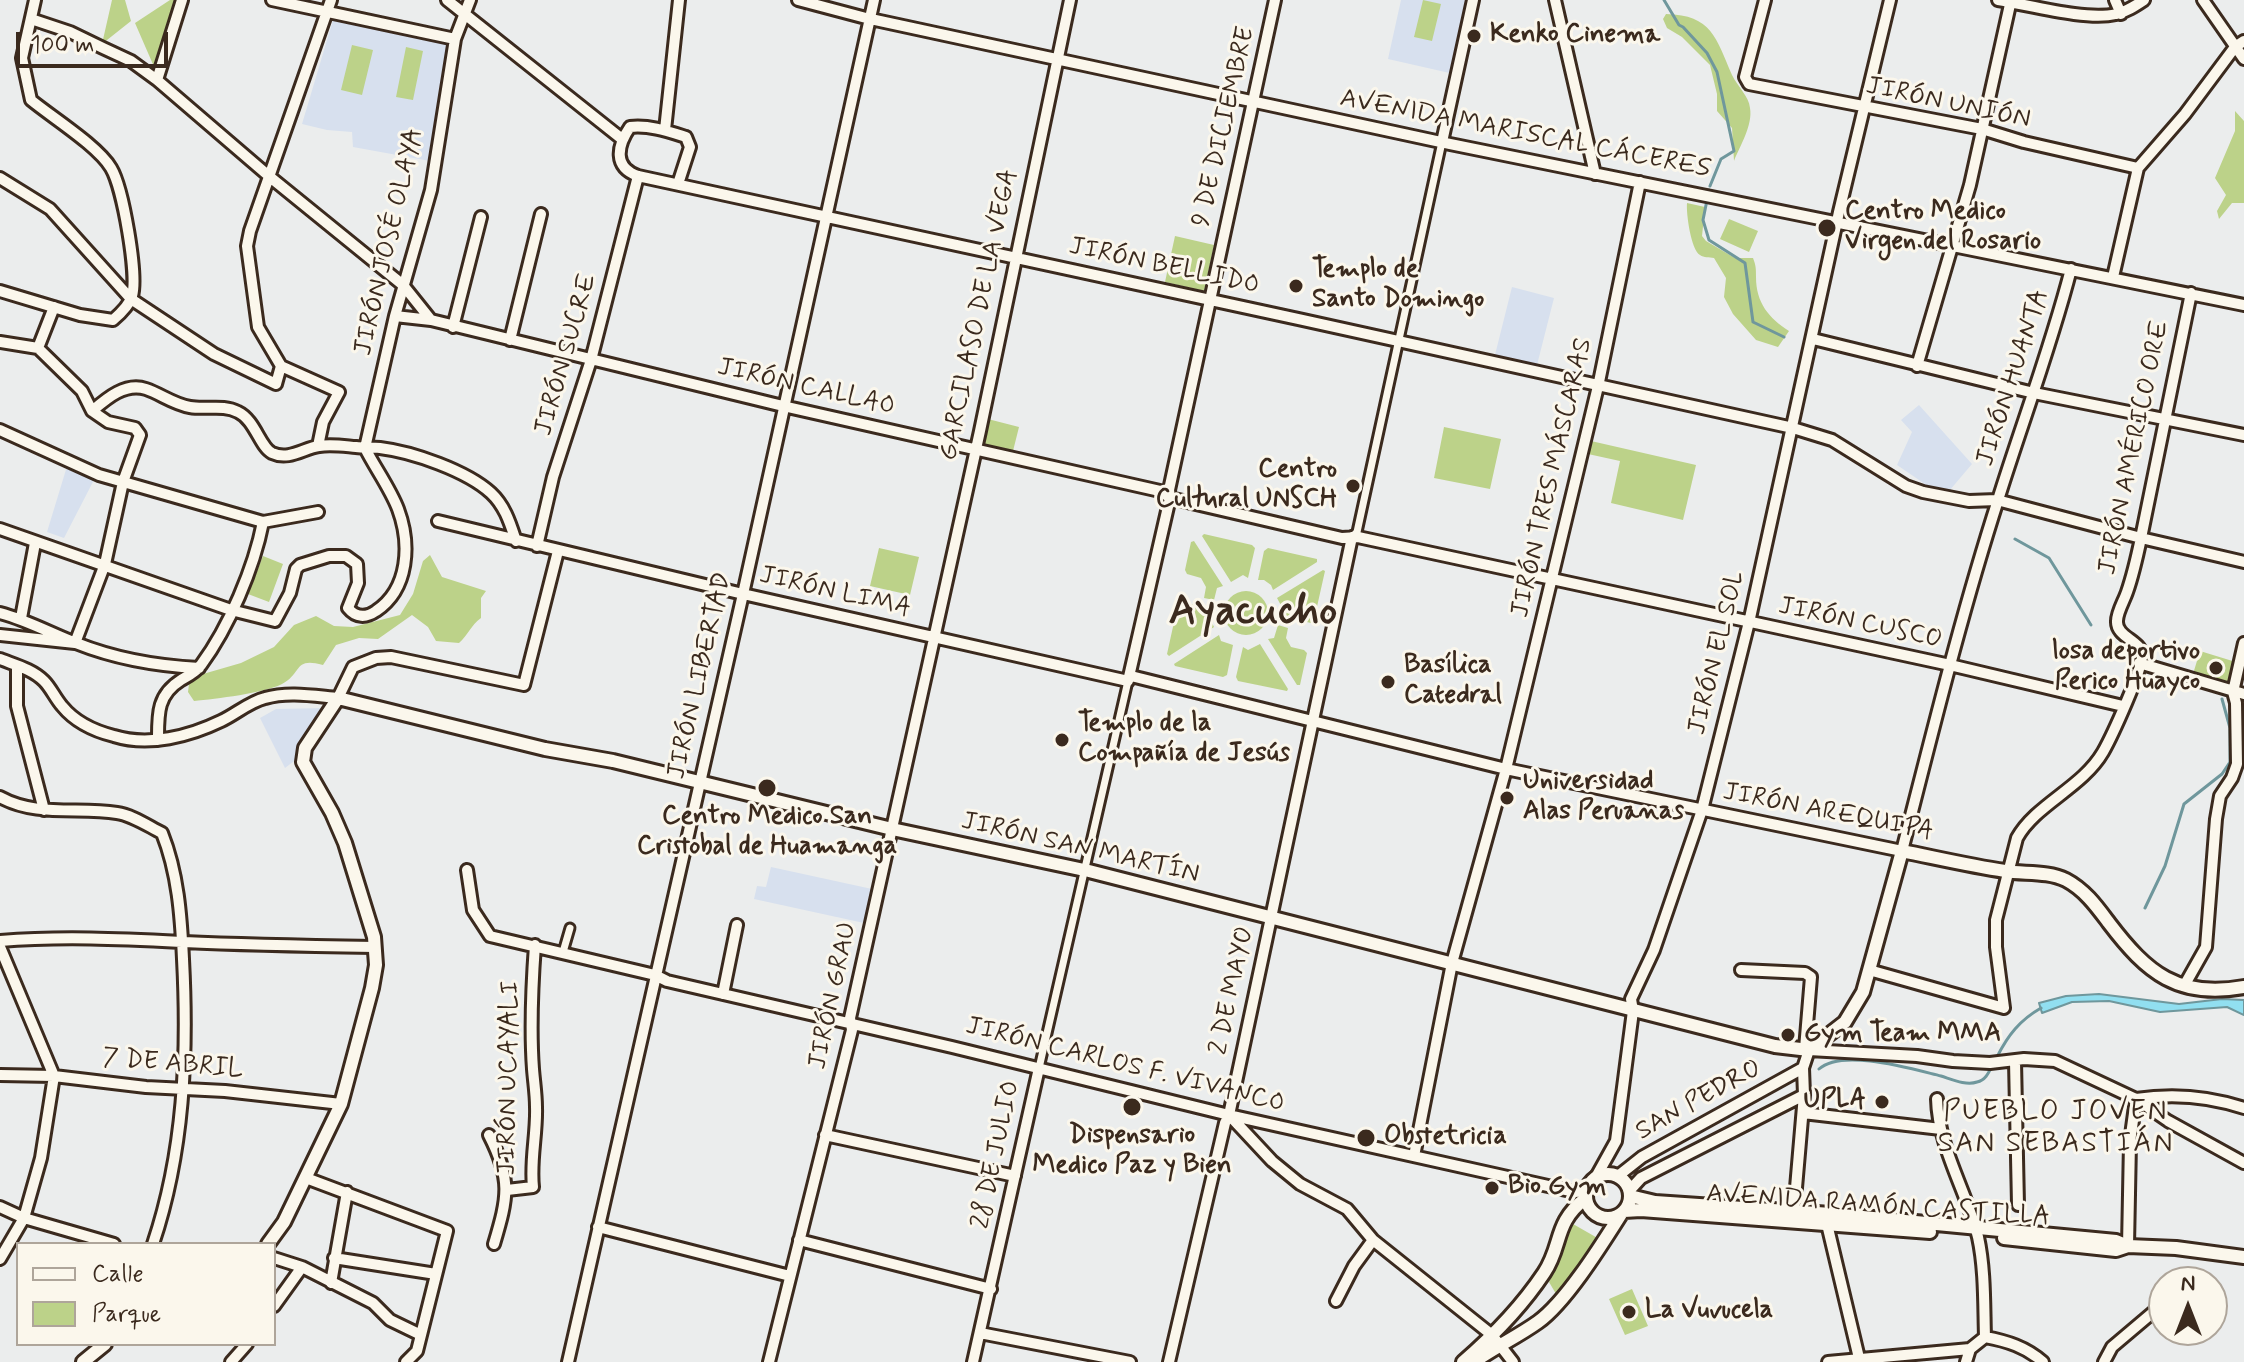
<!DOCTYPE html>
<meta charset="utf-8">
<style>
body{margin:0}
#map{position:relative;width:2244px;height:1362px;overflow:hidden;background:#ebeded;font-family:Mynerve,sans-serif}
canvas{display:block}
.legend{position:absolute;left:16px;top:1242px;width:260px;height:104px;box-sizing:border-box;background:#fbf7ec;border:2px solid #aea59a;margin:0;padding:10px 14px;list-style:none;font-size:24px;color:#3b2a1e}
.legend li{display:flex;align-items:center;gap:16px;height:40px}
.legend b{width:40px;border:2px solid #aea59a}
.north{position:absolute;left:2148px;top:1266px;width:80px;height:80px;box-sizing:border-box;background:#fbf7ec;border:2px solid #aea59a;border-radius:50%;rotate:0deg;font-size:22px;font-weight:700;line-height:32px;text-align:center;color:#3b2a1e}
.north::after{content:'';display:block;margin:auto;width:28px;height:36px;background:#3b2a1e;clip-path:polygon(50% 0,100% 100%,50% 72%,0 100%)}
.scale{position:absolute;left:16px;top:32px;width:152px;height:36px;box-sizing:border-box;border:4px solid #3b2a1e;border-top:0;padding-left:10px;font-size:24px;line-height:28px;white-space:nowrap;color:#3b2a1e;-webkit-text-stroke:6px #fbf7ec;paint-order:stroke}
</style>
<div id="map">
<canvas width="2244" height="1362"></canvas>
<ul class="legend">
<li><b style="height:10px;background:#fbf7ec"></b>Calle</li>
<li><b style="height:22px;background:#bcd289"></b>Parque</li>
</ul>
<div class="north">N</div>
<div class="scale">100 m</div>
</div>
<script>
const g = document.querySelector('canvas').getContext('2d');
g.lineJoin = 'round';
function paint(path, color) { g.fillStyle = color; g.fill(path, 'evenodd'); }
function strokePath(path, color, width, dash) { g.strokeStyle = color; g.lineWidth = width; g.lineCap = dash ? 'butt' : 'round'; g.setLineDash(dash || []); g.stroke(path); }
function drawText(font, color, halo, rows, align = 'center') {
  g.font = font + ' Mynerve,sans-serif'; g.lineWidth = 6; g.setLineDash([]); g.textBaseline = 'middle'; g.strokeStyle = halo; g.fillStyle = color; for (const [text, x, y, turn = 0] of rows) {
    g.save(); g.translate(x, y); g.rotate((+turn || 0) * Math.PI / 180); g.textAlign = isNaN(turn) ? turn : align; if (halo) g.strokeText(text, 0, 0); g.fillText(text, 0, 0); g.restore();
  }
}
const built = new Path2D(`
 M1401,0H1470L1454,74L1388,59Z
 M333,20L450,45L430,161L353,147L352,132L327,130L302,124Z
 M1512,287L1554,298L1537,365L1495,355Z
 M1919,405L1972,464L1944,497L1897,465L1912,432L1901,420Z
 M68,463L96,476L64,538L47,532Z
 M327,708L298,758L285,768L260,718L276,709Z
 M771,867L872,889L864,923L754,899L757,886L766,887Z`);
const green = new Path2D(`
 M112,0H125L131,21L102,44Z
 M170,0H175L155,69L135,23Z
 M1423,0L1441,4L1432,41L1414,37Z
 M1666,14C1712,15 1716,38 1732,75C1737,86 1749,96 1750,108C1753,125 1740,146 1734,161L1732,128L1717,111V94L1710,65L1682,37L1667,28L1663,19Z
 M352,45L373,50L362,95L341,90Z
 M406,47L423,51L413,100L396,97Z
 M2235,111L2244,121V203H2232L2219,219L2217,211L2226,195L2215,178L2235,131Z
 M1687,203L1705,207L1702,236L1706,241L1735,258H1753C1756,266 1756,268 1756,277C1756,303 1769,318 1789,331L1778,347L1756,340L1733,314L1724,297L1726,278L1714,258C1709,257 1704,258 1700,255C1691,250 1686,213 1687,203Z
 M1729,219L1758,231L1749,252L1720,239Z
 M1175,236L1214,245L1204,291L1165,282Z
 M984,418L1019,427L1012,455L978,447Z
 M1444,427L1501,439L1490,489L1434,478Z
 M1591,441L1696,465L1683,520L1611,503L1620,461L1588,454Z
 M1204,534L1252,545L1255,548L1248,578L1243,575L1231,582L1202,536Z
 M1194,541L1223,586L1217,588L1214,600L1204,598L1206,587L1201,578L1187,574L1185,570L1191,542Z
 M879,548L919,557L910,595L870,586Z
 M1268,548L1317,559V562L1273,590L1271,585L1264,580H1258L1264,551Z
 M430,555L442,577L486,591L481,598V618C471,625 468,635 459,643L436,641L428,627L412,615L378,639L359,638L336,645L323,665C293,657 303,673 282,684C264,693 216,699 194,701L188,692L189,684L203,674L241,663L274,647L294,625L316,616L334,626L353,627L400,615L413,594L423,561Z
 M263,556L283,564L269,602L248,594Z
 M1323,570L1325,571L1314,620L1311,623L1281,616L1284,611L1277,598Z
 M1224 613a22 22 0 1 1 44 0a22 22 0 1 1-44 0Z
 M1181,602L1211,609L1208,614L1214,627L1169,656L1167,654L1178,604Z
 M1278,625L1288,628L1286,638L1291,647L1304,650L1307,653L1300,685H1297L1268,639L1274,638Z
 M1219,635L1221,641L1233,645L1227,675L1223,677L1175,666L1174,664Z
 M1260,644L1288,689L1287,691L1238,681L1236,677L1243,647L1248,650Z
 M2200,651L2239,663L2231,686L2193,674Z
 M1573,1224L1601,1240L1559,1299L1549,1282Z
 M1632,1289L1648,1326L1625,1335L1609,1299Z`);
const water = new Path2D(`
 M2099,994L2179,1004L2222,999L2244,1000V1015L2227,1007L2160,1012L2109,1001L2072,1002L2042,1013L2039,1003L2066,996Z`);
const stream = new Path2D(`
 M1664,0L1679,25L1683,27L1707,53L1717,72L1734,151L1721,159L1710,186
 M1709,190L1703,220L1709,240L1745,263L1753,322L1784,337
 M2015,539L2049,558L2091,625
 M2145,908L2165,866L2184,804L2222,774L2230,762V728L2222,699
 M1997,1057C2008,1035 2020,1020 2041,1008
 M1819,1069C1842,1048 1912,1069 1941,1076C1951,1079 1966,1086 1977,1082C1986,1080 1989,1072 1993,1064`);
const pedestrian = new Path2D(`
 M1352,537L1357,532L1442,142
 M563,952L570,928
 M1039,1068L1128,681`);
const minor = new Path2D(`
 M272,0L455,39
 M447,0L622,139
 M798,0L866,18L1450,144L2244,305
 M1555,0L1595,174
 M1765,0L1745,77L1749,84L1982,129L2024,142L2138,168
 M1998,0C2030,5 2086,21 2116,14C2126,12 2135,6 2144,0
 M2115,0L2121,14
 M2203,0L2244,59
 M31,19L70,32L103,48L131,61L157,80L270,177L403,285L431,320
 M157,80L182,0
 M665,130L679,0
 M1442,142L1473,0
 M0,178L50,209L131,299L214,354L276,384L281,366
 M678,184L690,147L686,137C667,131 650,125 630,127C617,146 613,167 638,176C1024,258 1408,343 1793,428L1832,440L1906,486L1923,492L1969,501L1997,500L2141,538L2244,562
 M2113,277L2138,168L2185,114L2235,47L2244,41
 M0,291L80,315L113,320C120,314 129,306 132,296C138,275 123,188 111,168C98,146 53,118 31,100L22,58L35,0
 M395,316L431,320L783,406L1160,491L1170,498L1342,538L1358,537L1950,665L2123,706
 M453,327L481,217
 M1813,339L2034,393L2244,435
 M510,340L541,214
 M0,342L38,348L82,391L92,411L108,422L135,428L140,435L123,482L105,564L75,643L0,635
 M38,348L54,307
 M281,366L258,327L247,246L250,231L331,0
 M281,366L339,392L323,422L318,446
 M1917,366L1970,185L2011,0
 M92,411C106,399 125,382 146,389C161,394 173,404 190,407C206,410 223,404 238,412C255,420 260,447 272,453C289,461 304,448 319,446C331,444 344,446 356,447C364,448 372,447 380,448C413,452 467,471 491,493C505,506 510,523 516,541
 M0,430L99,475L263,522L318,512
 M365,448L395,316L431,190L455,39L470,0
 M438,521L743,594L1128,681L1170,498L1169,490L1275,0
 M0,529L231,610L275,621L290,593L296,569L300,565L329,556H346L357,564L358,583L348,608C356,618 366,618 376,611C409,589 411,544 398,509C390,488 375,468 365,448
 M537,546L553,477L591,360L638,176
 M0,613C27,620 50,633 76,643C116,659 157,666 199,668
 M21,618L35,543
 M0,659C15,665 32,669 44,681C51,688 55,698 62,706C75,722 94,731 114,736C149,747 190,736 221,721C236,714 249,702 265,698C288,691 315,696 338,698L353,667L376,658L391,657L524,685L558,551
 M2139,663L2244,694
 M17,666V706L44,810
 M1131,676L1506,769L1902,851C1932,734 1961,615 1998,500C2022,423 2051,347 2071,269
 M158,740C158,714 157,695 181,680C188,676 196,672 201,665C229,627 254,568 263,522
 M0,797C36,817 78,807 117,813C132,815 148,826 162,833C178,873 181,916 183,959C188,1055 184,1152 153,1244
 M467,870L473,910L490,936L655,975L667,981L952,1047L1229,1115L1575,1192L1586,1191
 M0,941C62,936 122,939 184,942C248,945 311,946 375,947
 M0,947L54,1076L41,1158L24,1218L0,1259
 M1741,970L1805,973L1811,977L1805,1049
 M1869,970L2004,1008L1996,947V920L2017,838C2036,804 2082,788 2103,752C2111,738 2144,667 2142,654C2140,640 2116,637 2117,621C2117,612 2124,601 2127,592C2133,575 2137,557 2141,538L2191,293
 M2184,986L2206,947L2216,819L2220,796L2232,778L2237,764L2236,703L2233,692L2244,643
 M723,994L737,925
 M2015,1061L2018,1205
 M0,1075L54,1076L146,1087L225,1091L341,1104
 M1937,1099C1938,1147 1967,1192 1978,1237C1985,1269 1984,1305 1985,1337
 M2136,1099C2174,1093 2208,1096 2244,1108
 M1803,1113L1941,1129
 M1230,1116L1272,1161L1300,1184L1347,1209L1373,1240L1492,1335L1513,1362
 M489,1135C512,1180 508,1197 494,1244
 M825,1135L1015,1176
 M1414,1156L1452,963L1506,769L1599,382L1640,182
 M1618,1176L1642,1157L1803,1068
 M1596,1177L1616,1141L1633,1011L1631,999L1654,950L1702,810L1750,618L1839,212L1890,0
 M306,1178L447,1231L417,1351L406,1362
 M507,1190L533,1187C530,1160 537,1134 536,1107C536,1094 534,1082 533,1069C530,1028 532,986 535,945
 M1630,1190L1641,1178L1804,1095
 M0,1207L24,1218L114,1244
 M1794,1211L1804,1095L1803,1068L1809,1050L1917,1056L1953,1061L1990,1063L2024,1059L2055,1061L2136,1099L2168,1121L2244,1163
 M1827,1224L1859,1358
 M598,1227L790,1276
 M799,1240L991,1289
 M2128,1246L2130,1142L2136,1099
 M274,1258L302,1267L373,1303L390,1320L421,1335
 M334,1258L436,1274
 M331,1283L347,1192
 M1336,1301L1354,1266L1373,1240
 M274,1306L302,1267
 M980,1333L1130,1362
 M1985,1337C2007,1341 2026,1347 2043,1362
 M231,1362L247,1344
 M568,1362L743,594L874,0
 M769,1362L852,1030L850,1018L980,431L1070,0
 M973,1362L1039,1068
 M1169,1362L1225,1123L1229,1115L1352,537
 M1828,1362L1970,1349L1985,1337
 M1966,1362L1970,1349
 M2104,1362L2112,1347L2164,1303`);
const tertiary = new Path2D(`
 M1586 1196a22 22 0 1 1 44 0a22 22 0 1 1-44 0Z
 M1630,1196L1655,1202L1831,1214L2116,1241L2128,1246L2176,1248L2244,1257
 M1624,1211L1641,1210L1930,1232
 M2004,1238L2116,1250L2128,1246
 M268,1244L284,1222L341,1104L372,988L376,965L374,937L345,843L332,813L303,762L305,748L338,698L545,749L613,761L892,829L1089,871L1775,1046L1809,1050L1845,1022L1863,992L1902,851C1937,858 1971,866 2005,871C2025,874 2048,871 2066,880C2085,890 2097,907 2109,923C2147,973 2178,999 2244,987
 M83,1362L105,1344
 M1463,1362C1493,1336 1522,1306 1544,1273C1563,1245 1553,1223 1586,1198
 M1474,1362C1495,1347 1517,1337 1538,1322C1566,1302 1602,1244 1621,1214`);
const markers = [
 [1474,36,8,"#3b2a1e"],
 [1827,228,10,"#3b2a1e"],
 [1296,286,8,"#3b2a1e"],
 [1353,486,8,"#3b2a1e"],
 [2216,668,8,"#3b2a1e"],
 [1388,682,8,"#3b2a1e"],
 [1062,740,8,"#3b2a1e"],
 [767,788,10,"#3b2a1e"],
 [1507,798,8,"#3b2a1e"],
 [1788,1035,8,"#3b2a1e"],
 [1882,1102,8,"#3b2a1e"],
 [1132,1107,10,"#3b2a1e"],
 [1366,1138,10,"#3b2a1e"],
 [1492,1188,8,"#3b2a1e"],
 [1629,1312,8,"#3b2a1e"]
];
const poiNames = [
 ["Kenko Cinema",1490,36],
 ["Centro Medico",1845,213],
 ["Virgen del Rosario",1845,243],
 ["Templo de",1312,271],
 ["Santo Domingo",1312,301],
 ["Centro",1337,471,"right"],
 ["Cultural UNSCH",1337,501,"right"],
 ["losa deportivo",2200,653,"right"],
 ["Perico Huayco",2200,683,"right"],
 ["Basílica",1404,667],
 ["Catedral",1404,697],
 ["Templo de la",1078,725],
 ["Compañía de Jesús",1078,755],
 ["Universidad",1523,783],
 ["Alas Peruanas",1523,813],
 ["Centro Medico San",767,818,"center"],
 ["Cristobal de Huamanga",767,848,"center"],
 ["Gym Team MMA",1804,1035],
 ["UPLA",1866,1102,"right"],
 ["Dispensario",1132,1137,"center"],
 ["Medico Paz y Bien",1132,1167,"center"],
 ["Obstetricia",1384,1138],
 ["Bio Gym",1508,1188],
 ["La Vuvucela",1645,1312]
];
const streetNames = [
 ["JIRÓN UNIÓN",1948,104,12],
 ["9 DE DICIEMBRE",1225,127,-77],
 ["AVENIDA MARISCAL CÁCERES",1525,135,11],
 ["JIRÓN JOSÉ OLAYA",390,242,-77],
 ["JIRÓN BELLIDO",1164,267,12],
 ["GARCILASO DE LA VEGA",980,315,-78],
 ["JIRÓN SUCRE",567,355,-74],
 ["JIRÓN HUANTA",2014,378,-72],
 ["JIRÓN CALLAO",806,388,13],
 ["JIRÓN AMÉRICO ORE",2135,448,-78],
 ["JIRÓN TRES MÁSCARAS",1553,478,-77],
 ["JIRÓN LIMA",835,593,13],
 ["JIRÓN CUSCO",1860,624,12],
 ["JIRÓN EL SOL",1718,653,-76],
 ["JIRÓN LIBERTAD",701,676,-77],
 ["JIRÓN AREQUIPA",1828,813,11],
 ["JIRÓN SAN MARTÍN",1080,849,13],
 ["2 DE MAYO",1233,991,-78],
 ["JIRÓN GRAU",834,996,-78],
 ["7 DE ABRIL",173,1065,5],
 ["JIRÓN CARLOS F. VIVANCO",1125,1066,14],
 ["JIRÓN UCAYALI",510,1078,-89],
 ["SAN PEDRO",1699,1101,-29],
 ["28 DE JULIO",997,1155,-78],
 ["AVENIDA RAMÓN CASTILLA",1878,1207,4]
];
const neighbourhoodNames = [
 ["PUEBLO JOVEN",2056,1113],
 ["SAN SEBASTIÁN",2056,1145]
];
const townNames = [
 ["Ayacucho",1253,614]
];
paint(built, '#d7e0ee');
paint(green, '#bcd289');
paint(water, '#91dff0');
strokePath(water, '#6f979c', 2);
strokePath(stream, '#6f979c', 3);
strokePath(pedestrian, '#3b2a1e', 13);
strokePath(minor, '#3b2a1e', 16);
strokePath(tertiary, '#3b2a1e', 18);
strokePath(pedestrian, '#fbf7ec', 7);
strokePath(minor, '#fbf7ec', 10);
strokePath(tertiary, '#fbf7ec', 12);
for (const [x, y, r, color] of markers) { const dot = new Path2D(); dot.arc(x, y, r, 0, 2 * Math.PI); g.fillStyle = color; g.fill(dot); strokePath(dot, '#fbf7ec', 3); }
drawText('bold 26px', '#3b2a1e', '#fbf7ec', poiNames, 'left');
drawText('26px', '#3b2a1e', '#fbf7ec', streetNames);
g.letterSpacing = '2px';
drawText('28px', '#3b2a1e', '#fbf7ec', neighbourhoodNames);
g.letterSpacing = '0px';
drawText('bold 42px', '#3b2a1e', '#fbf7ec', townNames);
</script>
